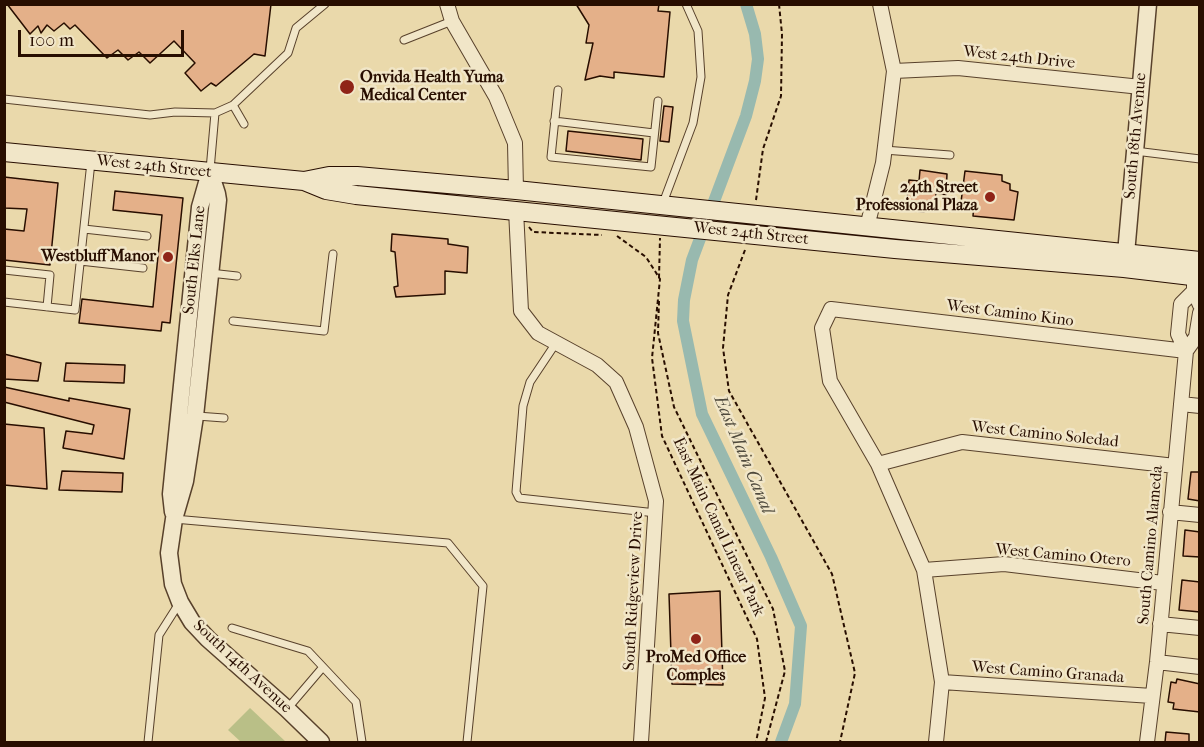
<!DOCTYPE html>
<style>
body{margin:0}
#map{position:relative;width:1204px;height:747px;overflow:hidden;background:#ead9ab;font-family:"IM FELL French Canon",serif}
canvas{display:block}
.frame{position:absolute;inset:0;border:6px solid #280e00;pointer-events:none}
.scale{position:absolute;left:18px;top:30px;width:166px;height:27px;box-sizing:border-box;border:3px solid #280e00;border-top:0;padding-left:8px;font-size:18px;line-height:21px;white-space:nowrap;color:#280e00;-webkit-text-stroke:4px #f1e6c8;paint-order:stroke}
</style>
<div id="map">
<canvas width="1204" height="747"></canvas>
<div class="frame"></div>
<div class="scale">100 m</div>
</div>
<script>
const g = document.querySelector('canvas').getContext('2d');
g.lineJoin = 'round';
function paint(path, color) { g.fillStyle = color; g.fill(path, 'evenodd'); }
function strokePath(path, color, width, dash) { g.strokeStyle = color; g.lineWidth = width; g.lineCap = dash ? 'butt' : 'round'; g.setLineDash(dash || []); g.stroke(path); }
function drawText(font, color, halo, rows, align = 'center') {
  g.font = font + ' "IM FELL French Canon",serif'; g.lineWidth = 5; g.setLineDash([]); g.textBaseline = 'middle'; g.strokeStyle = halo; g.fillStyle = color; for (const [text, x, y, turn = 0] of rows) {
    g.save(); g.translate(x, y); g.rotate((+turn || 0) * Math.PI / 180); g.textAlign = isNaN(turn) ? turn : align; if (halo) g.strokeText(text, 0, 0); g.fillText(text, 0, 0); g.restore();
  }
}
const green = new Path2D(`
 M250,708L286,742H241L228,730Z`);
const canal = new Path2D(`
 M746,4L755,34L758,59L755,81L746,116L692,260L684,300L683,321L702,414L771,557L801,626L795,704L781,742`);
const building = new Path2D(`
 M7,4H271L265,56L254,54L216,86L211,83L201,91L185,73L195,63L174,41L150,63L139,52L128,60L118,50L107,58L75,25L70,29L64,23L54,31L47,25L41,33L38,26L30,34Z
 M576,4H659L658,11L670,12L664,77L614,72V78L600,76L585,80L593,43H586L589,25Z
 M664,106L673,107L669,142L660,141Z
 M568,131L643,139L641,160L566,151Z
 M920,170L947,174L946,195L936,193L935,202L925,201L924,212L906,210L909,180L919,181Z
 M965,171L1002,175V181L1010,184V190L1018,192L1014,220L973,216L974,204L961,202Z
 M4,177L58,183L50,265L4,260V229L24,231L27,209L4,208Z
 M115,191L183,198L170,323L162,322L161,331L79,323L82,299L153,307L162,215L113,210Z
 M392,234L448,239V244L468,247L467,273L445,271V294L396,297L394,287L398,286L395,252L391,251Z
 M4,354L41,363L38,381L4,379Z
 M66,363L125,365L124,383L64,381Z
 M4,387L69,401V398L130,409L124,459L63,448L66,431L92,434L94,425L4,402Z
 M4,424L44,428L47,489L4,485Z
 M62,471L123,473L122,492L59,490Z
 M1191,472H1200V501L1188,499Z
 M1185,530L1200,532V557L1183,556Z
 M1182,580L1200,582V612L1179,610Z
 M720,591L723,685L672,684L669,594Z
 M1177,679L1200,684V712L1173,709L1174,703L1168,702L1171,682L1176,683Z
 M1166,732L1189,734V742H1165Z`);
const path = new Path2D(`
 M756,200L763,149L781,96L782,34L779,4
 M529,227L533,232L602,235
 M617,236L646,257L660,279L652,358L662,436L757,639L765,698L756,742
 M745,250L728,295L723,348L729,391L832,574L855,673L840,742
 M659,278L660,238
 M659,301L658,333L674,407L773,609L785,671L766,742`);
const service = new Path2D(`
 M404,40L452,21
 M558,90L551,157L651,167L658,101
 M4,99L150,115L175,112L215,113L233,105L288,53L296,28L325,4
 M233,105L244,124
 M554,121L654,133
 M884,150L950,155
 M1135,151L1200,159
 M210,170L215,113
 M663,203L693,123L701,77L698,31L686,4
 M84,229L147,236
 M80,261L143,268
 M4,270L50,275L47,307
 M210,273L237,276
 M4,302L75,310L91,162
 M233,321L324,331L333,254
 M556,343L530,382L523,406L516,492L519,498L656,513
 M197,416L224,418
 M174,519L448,543L483,586L467,742
 M232,628L308,651L356,702L362,742
 M288,708L323,667
 M148,742L159,635L180,602`);
const minor = new Path2D(`
 M447,4L452,21L496,97L515,143L516,190
 M894,71L958,68L1141,87
 M516,210L521,311L538,333L597,365L616,382L636,427L656,501L641,742
 M867,227L883,163L894,71L880,4
 M1194,283V291L1200,305
 M1186,351L1196,337L1200,313
 M1181,404L1200,406
 M878,464L962,442L1175,466
 M1170,512L1200,515
 M924,570L1004,564L1163,583
 M1160,624L1200,628
 M1157,662L1200,667
 M942,682L1152,696
 M936,742L942,682L924,570L878,464L830,381L822,328L831,309L1186,351
 M1147,742L1157,662L1186,351L1178,334L1181,304L1194,291`);
const tertiary = new Path2D(`
 M210,172L217,194L218,200L195,416L185,481L174,519L169,553L173,584L180,602L192,622L208,639L287,709L321,742
 M1125,265L1148,4
 M173,512L171,494L200,207L210,172`);
const secondary = new Path2D(`
 M4,152L304,181L329,176H357L516,190L1200,261
 M304,181L326,190L356,195L895,249L1124,268L1200,277`);
const markers = [
 [347,87,8,"#8f2418"],
 [990,197,6,"#8f2418"],
 [168,257,6,"#8f2418"],
 [696,639,6,"#8f2418"]
];
const streetNames = [
 ["West 24th Drive",1019,58,6],
 ["South 18th Avenue",1136,136,-85],
 ["West 24th Street",154,167,6],
 ["West 24th Street",751,234,6],
 ["South Elks Lane",195,260,-84],
 ["West Camino Kino",1010,314,7],
 ["West Camino Soledad",1045,435,6],
 ["East Main Canal Linear Park",718,527,65],
 ["South Camino Alameda",1151,545,-85],
 ["West Camino Otero",1063,556,5],
 ["South Ridgeview Drive",634,591,-87],
 ["South 14th Avenue",242,667,43],
 ["West Camino Granada",1048,673,4]
];
const poiNames = [
 ["Onvida Health Yuma",360,78,"left"],
 ["Medical Center",360,96,"left"],
 ["24th Street",978,188],
 ["Professional Plaza",978,206],
 ["Westbluff Manor",156,257],
 ["ProMed Office",696,658,"center"],
 ["Comples",696,676,"center"]
];
const waterNames = [
 ["East Main Canal",743,455,67]
];
paint(green, '#b9bf87');
strokePath(canal, '#98b9af', 12);
paint(building, '#e4b089');
strokePath(building, '#280e00', 1.5);
strokePath(service, '#58412b', 9);
strokePath(minor, '#58412b', 16);
strokePath(tertiary, '#58412b', 19);
strokePath(secondary, '#280e00', 20);
strokePath(path, '#280e00', 2, [4.5, 3]);
strokePath(service, '#f1e6c8', 7);
strokePath(minor, '#f1e6c8', 14);
strokePath(tertiary, '#f1e6c8', 16);
strokePath(secondary, '#f1e6c8', 18);
for (const [x, y, r, color] of markers) { const dot = new Path2D(); dot.arc(x, y, r, 0, 2 * Math.PI); g.fillStyle = color; g.fill(dot); strokePath(dot, '#f1e6c8', 2); }
drawText('16px', '#280e00', '#f1e6c8', streetNames);
drawText('bold 16px', '#280e00', '#f1e6c8', poiNames, 'right');
drawText('italic 18px', '#4f4a3d', '#f1e6c8', waterNames);
</script>
